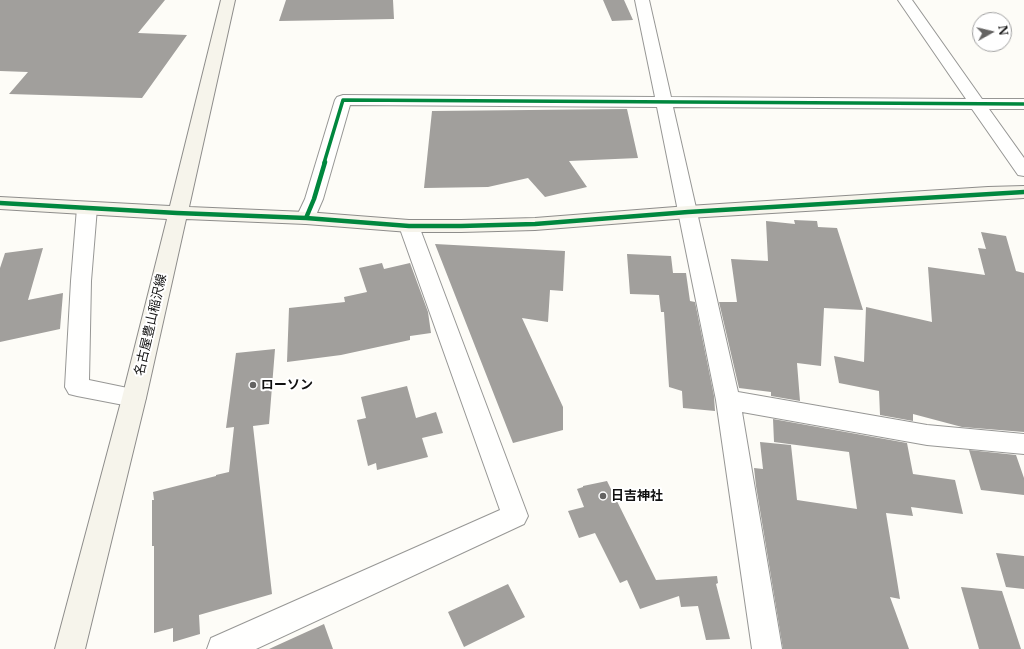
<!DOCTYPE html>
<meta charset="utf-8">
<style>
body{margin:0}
#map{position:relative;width:1024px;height:649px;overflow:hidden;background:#fdfcf7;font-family:"Libre Baskerville",serif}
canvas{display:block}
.north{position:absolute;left:972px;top:12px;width:40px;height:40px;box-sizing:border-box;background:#fff;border:1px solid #a0a0a0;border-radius:50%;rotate:82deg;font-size:11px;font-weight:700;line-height:16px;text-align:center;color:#111}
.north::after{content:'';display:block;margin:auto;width:14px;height:18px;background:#646362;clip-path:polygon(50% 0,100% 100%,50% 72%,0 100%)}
</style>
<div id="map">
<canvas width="1024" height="649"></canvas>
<div class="north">N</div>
</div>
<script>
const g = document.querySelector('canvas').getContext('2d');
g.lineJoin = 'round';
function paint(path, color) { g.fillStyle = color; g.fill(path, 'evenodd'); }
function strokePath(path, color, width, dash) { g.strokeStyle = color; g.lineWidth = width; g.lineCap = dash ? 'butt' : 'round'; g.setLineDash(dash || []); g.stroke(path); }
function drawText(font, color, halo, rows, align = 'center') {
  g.font = font + ' "Libre Baskerville","Noto Sans JP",serif'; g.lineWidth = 4; g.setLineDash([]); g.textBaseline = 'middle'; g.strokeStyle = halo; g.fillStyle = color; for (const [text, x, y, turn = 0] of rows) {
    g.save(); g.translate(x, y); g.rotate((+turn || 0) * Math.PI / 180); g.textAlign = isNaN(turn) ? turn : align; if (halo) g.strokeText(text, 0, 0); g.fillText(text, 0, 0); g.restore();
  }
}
const building = new Path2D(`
 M0,0H165L138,33L187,35L142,98L9,94L28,72L0,71Z
 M286,0H393L394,19L279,21Z
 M603,0H624L633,20L612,21Z
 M627,109L638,158L569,161L587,187L545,197L528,178L488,187L424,188L432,111Z
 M794,220L817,221L818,227L837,228L863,310L824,308L821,366L797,363L800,401L771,396V392L739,388L719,302H737L731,259L768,261L766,221L795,224Z
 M981,232L1006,236L1016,271L1024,273V432L962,427L913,414V421L880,415L879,391L839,383L834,356L864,362L866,307L932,322L928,267L985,275L978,248L986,249Z
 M435,244L565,251L563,291L550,290L548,322L522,318L563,407V430L513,443Z
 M43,248L28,300L63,293L60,329L0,342V268L5,253Z
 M627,254L671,256L673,273H686L690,301L695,302L714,396L715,411L683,408L682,391L669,387L664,312H661L659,295L630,294Z
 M382,263L384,269L410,263L428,312L431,333L410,336V340L341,355L287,362L289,308L345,302L344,297L367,292L359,268Z
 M275,349L269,424L253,426L272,594L199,615L200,634L173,642V628L154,633V546H152V500H154L153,492L216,476V475L229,472L234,427L226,428L236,353Z
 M407,386L416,418L436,412L443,433L422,438L428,457L377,470L376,463L368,466L357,420L366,418L361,397Z
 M773,419L907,443L913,474L955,480L963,514L911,507L913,516L886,513L900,599L890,597L909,649H783L756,486L754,468L763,469L760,442L791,445L797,500L857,509L849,452L774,442Z
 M969,450L1016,455L1024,478V495L981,490Z
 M607,481L656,580L717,576L718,583L716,584L730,639L706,640L698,606L681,607L679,596L640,609L627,580L620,583L595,533L579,538L568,511L584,507L577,489L583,487V486Z
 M996,553L1024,556V589L1006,587Z
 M508,584L525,617L464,647L448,612Z
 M961,587L1002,591L1021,649H979Z
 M324,624L333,649H269Z`);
const street = new Path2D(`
 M635,0H649L671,97L966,99L898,0H912L982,99H1024V109H989L1024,158V176L1018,175L972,109L673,107L738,392L927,425L1024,434V454L927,445L742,412L782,649H752L716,400L657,107L350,105L323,199L313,222L306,224L299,222L296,218L305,199L335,100L337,97L343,95L655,97Z
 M87,202L94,204L97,208L91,281L89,380L142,391L146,398L142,405L134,407L77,396L69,394L65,387L71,281L77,208L80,204Z
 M409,220L416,222L419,226L528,516L524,524L256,649H207L211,638L500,510L399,226L402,222Z`);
const secondary = new Path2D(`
 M221,0H235L189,207L306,212L409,220H461L535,218L688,206L988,187L1024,186V198L688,218L535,230L461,232H409L306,224L186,219L146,398L85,649H55L122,398L167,219L0,209V197L170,206Z`);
const cyclewayFar1 = new Path2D(`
 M324,163L343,100L1024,104`);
const cycleway = new Path2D(`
 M0,203L177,213L306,218L409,226H461L535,224L688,212L1024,192
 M306,218L314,199L325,162`);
const markers = [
 [253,385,4,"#646362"],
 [603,496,4,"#646362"]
];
const streetNames = [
 ["名古屋豊山稲沢線",151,325,-77]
];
const poiNames = [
 ["ローソン",261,385],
 ["日吉神社",611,496]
];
paint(building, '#a19f9c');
strokePath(street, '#979795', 2);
strokePath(secondary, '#8e8d8b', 2);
paint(street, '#fffffe');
paint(secondary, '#f6f4eb');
strokePath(cyclewayFar1, '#00873e', 3.5);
strokePath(cycleway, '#00873e', 4.5);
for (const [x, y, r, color] of markers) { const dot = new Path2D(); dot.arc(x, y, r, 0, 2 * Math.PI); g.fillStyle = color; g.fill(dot); strokePath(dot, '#fff', 1.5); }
drawText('13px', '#111', '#fff', streetNames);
drawText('bold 13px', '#111', '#fff', poiNames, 'left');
</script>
